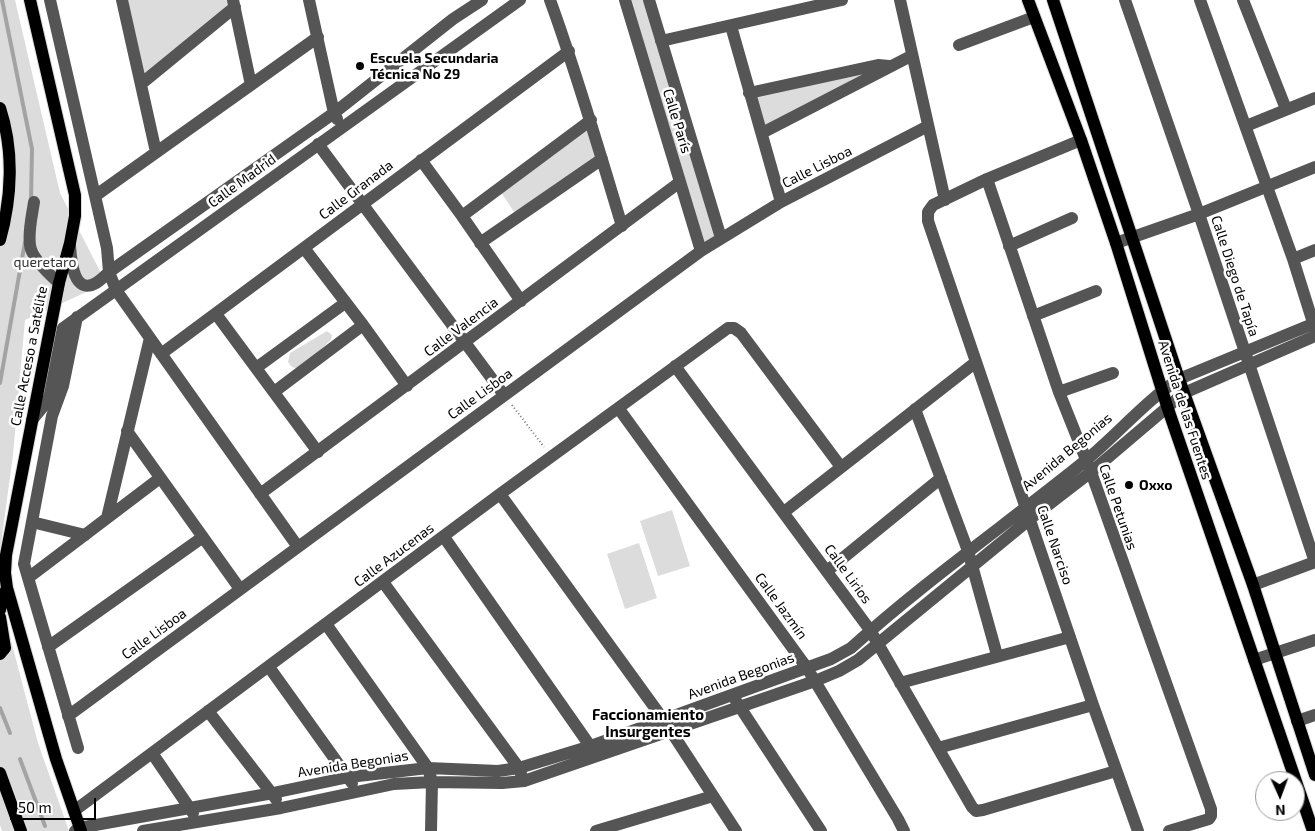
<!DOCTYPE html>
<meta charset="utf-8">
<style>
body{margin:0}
#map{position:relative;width:1315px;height:831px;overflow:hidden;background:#fff;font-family:"Exo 2",sans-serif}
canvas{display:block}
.north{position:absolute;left:1255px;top:771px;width:50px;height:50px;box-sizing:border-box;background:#fff;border:1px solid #999;border-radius:50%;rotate:178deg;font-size:14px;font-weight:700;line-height:20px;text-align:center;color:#000}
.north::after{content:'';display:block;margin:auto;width:18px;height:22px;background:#000;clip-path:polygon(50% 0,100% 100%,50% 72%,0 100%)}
.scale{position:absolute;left:10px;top:798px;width:86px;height:22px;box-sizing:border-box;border:2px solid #000;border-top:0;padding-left:6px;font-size:15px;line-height:18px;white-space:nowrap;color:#000;-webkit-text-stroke:4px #fff;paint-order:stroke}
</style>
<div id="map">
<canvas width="1315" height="831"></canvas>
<div class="north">N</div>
<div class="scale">50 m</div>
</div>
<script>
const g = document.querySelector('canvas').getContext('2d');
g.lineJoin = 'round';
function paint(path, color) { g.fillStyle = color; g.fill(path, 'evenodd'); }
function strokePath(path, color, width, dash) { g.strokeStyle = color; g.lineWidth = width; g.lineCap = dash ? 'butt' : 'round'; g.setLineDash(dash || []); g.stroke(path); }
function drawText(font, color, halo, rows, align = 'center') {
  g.font = font + ' "Exo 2",sans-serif'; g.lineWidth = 5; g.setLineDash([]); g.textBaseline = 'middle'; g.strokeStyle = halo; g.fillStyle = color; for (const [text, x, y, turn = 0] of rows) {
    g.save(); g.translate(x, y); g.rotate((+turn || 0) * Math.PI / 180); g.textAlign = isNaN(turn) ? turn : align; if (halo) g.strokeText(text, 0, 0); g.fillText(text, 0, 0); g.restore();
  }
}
const green = new Path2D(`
 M0,0H15L60,193L106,283L25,320L13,455L0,551V226L9,162L0,123Z
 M122,0H233L141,84Z
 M628,0H649L721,238L701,251Z
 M878,69L764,129L754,97Z
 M590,121L601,158L514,212L499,189Z
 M327,331L332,335L331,340C325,345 302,369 295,368C291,367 290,365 288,362L290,353Z
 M672,510L690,566L658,576L640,521Z
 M639,543L657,598L625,609L607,554Z
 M0,599L38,743L69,831H2L0,825Z`);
const stream = new Path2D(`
 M2,0L32,149L31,201
 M0,383L25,242
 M0,708L10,733
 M20,759L45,826`);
const path = new Path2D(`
 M512,405L544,447`);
const minor = new Path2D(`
 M50,0L107,248L109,272L116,290L298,547
 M122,0L156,152
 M233,0L251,85
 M309,0L334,113L337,119
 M550,0C577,74 599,150 622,226
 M625,0L701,251
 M649,0L721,238
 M900,0L945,200
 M1125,0L1199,214L1315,562
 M1200,0L1293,259L1315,329
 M1243,0L1286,109
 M731,26L781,202
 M661,41L842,0
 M959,45L1034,17
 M141,84L235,7
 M749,93L878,65L889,66
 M1246,126L1315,98
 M762,133L911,56
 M1081,140L987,179L933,205L928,212V221L1093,705L1138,831
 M318,144L504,395
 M421,160L462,216L521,301
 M987,179L1059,392L1091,472L1211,809V816L1209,819L1169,831
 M95,196L318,37
 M34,202C32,216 28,231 30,245C31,257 50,275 59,283
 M462,216L591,120
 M480,243L602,159
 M1116,243L1199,214L1315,167
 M70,246C71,259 73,296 96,283C101,280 105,276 109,272L334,113L453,19L482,0
 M1009,246L1072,218
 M304,248L363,325L407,386
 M1293,259L1315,250
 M216,314L318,452
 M1033,316L1096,291
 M77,317L63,386L52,416L24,564L78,748
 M161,354L569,51
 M675,366L870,630L972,807L976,811L983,810L1116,771
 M256,368L345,303
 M274,392L363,325
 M1059,392L1113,373
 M619,409L807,668L898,819L904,831
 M915,409L968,551L997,655
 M32,420L47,402L50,394L63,328L520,0
 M127,431L240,589
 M260,494L680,182
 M500,494L663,719L736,831
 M784,512L976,362
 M107,518L150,338
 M32,522L85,535
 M444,537L595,753
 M827,571L941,478
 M28,578L160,478
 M383,582L519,768L521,774
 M1253,585L1315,562
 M326,624L428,768L432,782L431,831
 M48,647L203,537
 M1254,660L1315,640
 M269,667L352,783
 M900,683L1070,637
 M736,701L821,831
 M208,711L276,799
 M68,716L701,251L781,202L928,126
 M1297,721L1315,715
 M938,748L1093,705
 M152,753L193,813
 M74,811L500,494L728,328H734L741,333L841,467
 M75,831L79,828L273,793L349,777L428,768L498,771L519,768L591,746L831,659L851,648C925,581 1007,524 1085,461C1117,435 1144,402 1179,379L1315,323
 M143,831L281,808L394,784L432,782L502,783L524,781L815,681L839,671L858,660L1030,519L1091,472L1184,393L1315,336
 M596,831L713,796`);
const major = new Path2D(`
 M30,0L75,195V216L70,243L59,283L6,555L5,573L7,588L56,759L81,831
 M1028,0L1081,140L1116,243L1167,406L1313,831
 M1053,0L1179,379L1253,585L1315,775
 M0,108C14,150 12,197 0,240
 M0,610L2,599L7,588
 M0,617L5,648L0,654
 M0,773L21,831`);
const markers = [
 [360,66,5,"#000"],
 [1129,485,5,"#000"]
];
const poiNames = [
 ["Escuela Secundaria",370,58],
 ["Técnica No 29",370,74],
 ["Oxxo",1139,485]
];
const streetNames = [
 ["Calle París",677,121,73],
 ["Calle Lisboa",817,167,-27],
 ["Calle Madrid",242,181,-36],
 ["Calle Granada",356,190,-37],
 ["Calle Diego de Tapía",1235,276,72],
 ["Calle Valencia",461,327,-37],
 ["Calle Acceso a Satélite",29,356,-79],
 ["Calle Lisboa",480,394,-36],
 ["Avenida de las Fuentes",1185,410,72],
 ["Avenida Begonias",1067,452,-40],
 ["Calle Petunias",1118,507,71],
 ["Calle Narciso",1055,545,71],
 ["Calle Azucenas",394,555,-37],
 ["Calle Lirios",848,574,54],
 ["Calle Jazmín",781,606,54],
 ["Calle Lisboa",154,634,-36],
 ["Avenida Begonias",741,676,-20],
 ["Avenida Begonias",353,764,-9]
];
const parkNames = [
 ["queretaro",45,262]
];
const neighbourhoodNames = [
 ["Faccionamiento",648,715],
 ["Insurgentes",648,732]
];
paint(green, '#dcdcdc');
strokePath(stream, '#a3a3a3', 4);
strokePath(major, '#dbdbdb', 14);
strokePath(path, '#777', 2, [1, 2.5]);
strokePath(minor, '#555', 12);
strokePath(major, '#000', 12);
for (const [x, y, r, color] of markers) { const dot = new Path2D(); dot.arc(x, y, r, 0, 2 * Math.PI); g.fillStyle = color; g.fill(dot); strokePath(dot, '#fff', 2); }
drawText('bold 14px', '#000', '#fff', poiNames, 'left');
drawText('14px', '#000', '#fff', streetNames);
drawText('14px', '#333', '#fff', parkNames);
drawText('bold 15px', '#000', '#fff', neighbourhoodNames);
</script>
